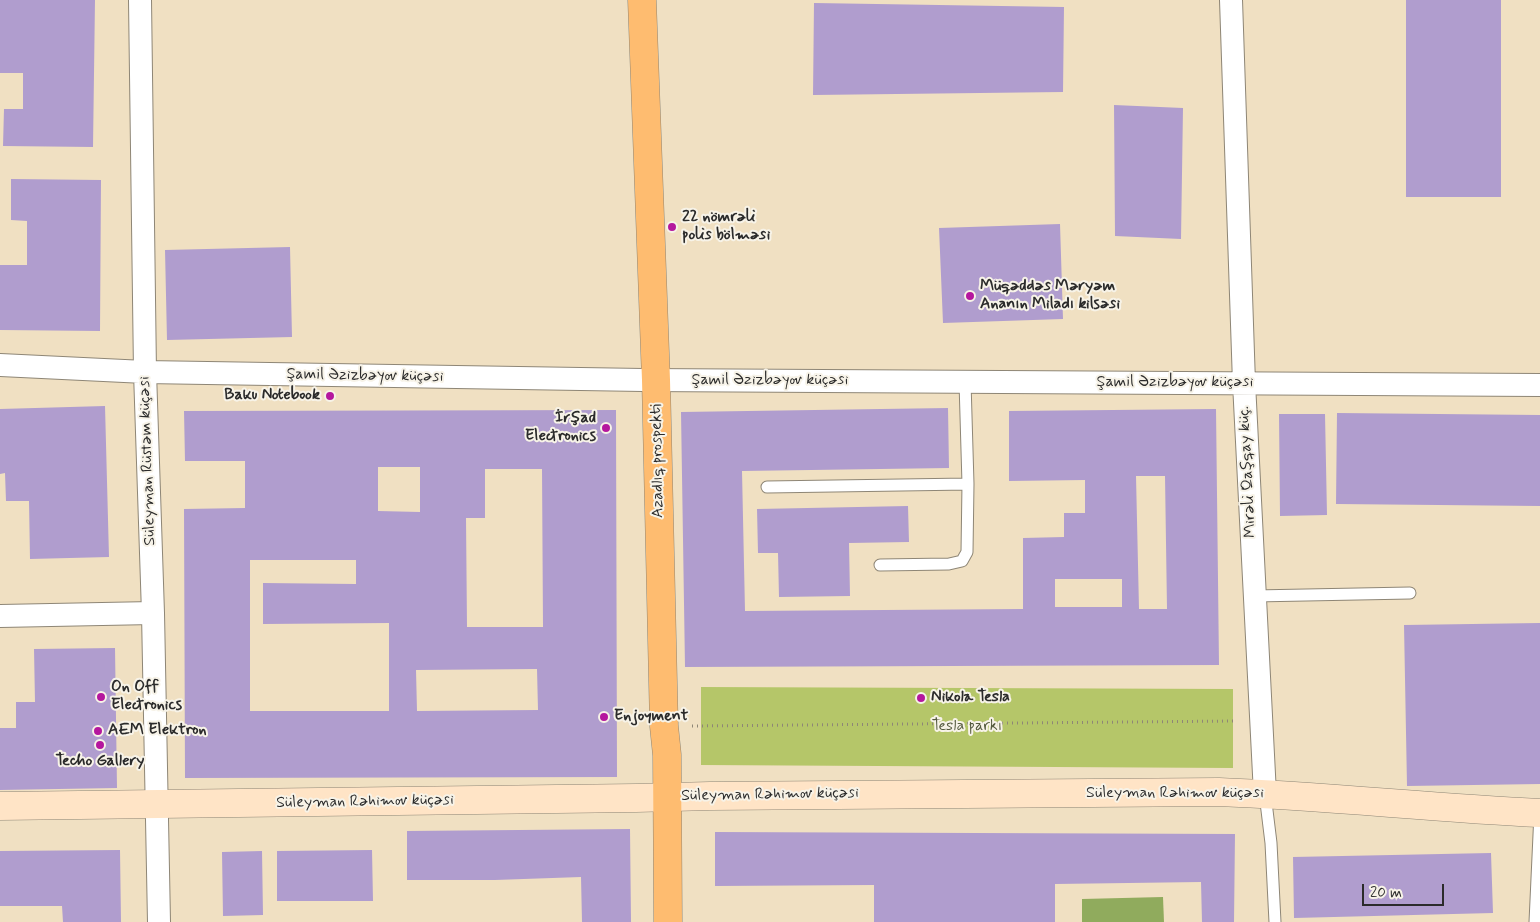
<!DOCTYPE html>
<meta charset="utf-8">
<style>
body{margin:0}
#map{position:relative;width:1540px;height:922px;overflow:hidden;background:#f0e0c2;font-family:Mynerve,sans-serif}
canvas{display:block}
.scale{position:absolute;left:1362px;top:884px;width:82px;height:22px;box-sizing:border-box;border:2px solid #2b2b2b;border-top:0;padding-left:6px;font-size:15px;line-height:18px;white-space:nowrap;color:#2b2b2b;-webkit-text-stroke:4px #f7f3e8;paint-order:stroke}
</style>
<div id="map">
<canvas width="1540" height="922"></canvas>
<div class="scale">20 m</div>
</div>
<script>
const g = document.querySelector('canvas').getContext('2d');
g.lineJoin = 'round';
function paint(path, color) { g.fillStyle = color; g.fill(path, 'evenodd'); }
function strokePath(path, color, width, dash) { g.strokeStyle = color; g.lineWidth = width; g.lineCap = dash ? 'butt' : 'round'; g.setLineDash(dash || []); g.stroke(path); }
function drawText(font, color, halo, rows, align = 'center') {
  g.font = font + ' Mynerve,sans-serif'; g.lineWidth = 4; g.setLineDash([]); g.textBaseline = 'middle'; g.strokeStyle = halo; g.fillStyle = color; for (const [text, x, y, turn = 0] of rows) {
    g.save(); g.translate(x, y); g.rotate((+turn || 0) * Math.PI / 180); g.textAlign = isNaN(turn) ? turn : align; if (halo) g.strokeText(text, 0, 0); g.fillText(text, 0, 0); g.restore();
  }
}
const green = new Path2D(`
 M701,687L1233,689V768L701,765Z`);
const forest = new Path2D(`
 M1163,897L1164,922H1082V899Z`);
const building = new Path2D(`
 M0,0H95L93,147L3,146L4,109H23V73H0Z
 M1406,0H1501V197H1406Z
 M814,3L1064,7L1063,92L813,95Z
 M1114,105L1183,108L1181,239L1115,236Z
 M11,179L101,180L100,331L0,330V265H27V221L11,220Z
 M1060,224L1063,319L943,323L939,228Z
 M290,247L292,337L167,340L165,250Z
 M105,406L109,557L30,559L29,501H6L5,473L0,474V409Z
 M948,408L949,468L742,471L745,611L1023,609V538L1064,537V513H1085V480L1009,481V411L1216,409L1219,665L685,667L681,412ZM1136,476H1165L1167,609H1139ZM1055,579H1122V607H1055Z
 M616,410L617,777L185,778L184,509L245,508V461H185L184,411ZM378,467H420V512L378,511ZM485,469H542L543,627H467L466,518H485ZM250,560H356V584L263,583V624L389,623V711H250ZM537,669L538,710L417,711L416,670Z
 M1337,413L1540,415V506L1336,504Z
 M1279,414H1325L1327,515L1280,516Z
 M908,506L909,542L849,543L850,596L779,597L778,553H758L757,509Z
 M1540,623V784L1407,786L1404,625Z
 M115,648L117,788L0,790V728H16V702H35L34,649Z
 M630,829L631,922H582L581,877L495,880H407V831Z
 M715,832L1235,834L1234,922H1202L1201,882L1055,884V922H874V885L715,886Z
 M120,850L121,922H63L62,906H0V851Z
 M372,850L373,901H277V851Z
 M262,851L263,915L223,916L222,852Z
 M1491,853L1493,913L1294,918L1293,857Z`);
const path = new Path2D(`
 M692,726L1236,721`);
const lane = new Path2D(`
 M767,487L968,484
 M880,565L949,564L962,561L967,552L968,484L965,382
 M1254,596L1410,593
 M1265,794L1271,843L1275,922
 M1535,922L1540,813`);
const street = new Path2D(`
 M140,0L145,372L153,613L159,922
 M1231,0L1244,383L1265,794
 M0,365L145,372L643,380L1540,385
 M0,616L153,613`);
const secondary = new Path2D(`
 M0,806L636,798L710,796L1219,792C1326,796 1433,808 1540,813`);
const primary = new Path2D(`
 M642,0L656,380L664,726L667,755L668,922`);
const markers = [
 [672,227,5,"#b5179e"],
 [970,296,5,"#b5179e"],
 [330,396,5,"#b5179e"],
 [606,428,5,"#b5179e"],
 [101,697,5,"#b5179e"],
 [921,698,5,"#b5179e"],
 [604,717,5,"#b5179e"],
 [98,731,5,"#b5179e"],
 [100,745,5,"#b5179e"]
];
const poiNames = [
 ["22 nömrəli",682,218],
 ["polis bölməsi",682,236],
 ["Müqəddəs Məryəm",980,287],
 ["Ananın Miladı kilsəsi",980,305],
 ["Baku Notebook",320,396,"right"],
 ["İrşad",596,419,"right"],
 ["Electronics",596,437,"right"],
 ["On Off",111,688],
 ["Electronics",111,706],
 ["Nikola Tesla",931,698],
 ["Enjoyment",614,717],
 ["AEM Elektron",108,731],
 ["Techo Gallery",100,762,"center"]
];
const streetNames = [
 ["Şamil Əzizbəyov küçəsi",365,376,1],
 ["Şamil Əzizbəyov küçəsi",770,381],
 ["Şamil Əzizbəyov küçəsi",1175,383],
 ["Süleyman Rüstəm küçəsi",148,461,-92],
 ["Azadlıq prospekti",658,461,-91],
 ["Mirəli Qaşqay küç.",1248,472,-93],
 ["Süleyman Rəhimov küçəsi",1175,794],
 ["Süleyman Rəhimov küçəsi",770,795,-1],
 ["Süleyman Rəhimov küçəsi",365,802,-1]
];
const parkNames = [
 ["Tesla parkı",967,727]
];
paint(green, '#b5c669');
paint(forest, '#90ab5d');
paint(building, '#b09dce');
strokePath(lane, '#8e8676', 13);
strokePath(street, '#8e8676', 24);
strokePath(secondary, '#8e8676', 29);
strokePath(primary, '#8e8676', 29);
strokePath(path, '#8e8676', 3, [1, 4]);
strokePath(lane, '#fff', 11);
strokePath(street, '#fff', 22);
strokePath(secondary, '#ffe4c6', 28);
strokePath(primary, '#febc70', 28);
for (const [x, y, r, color] of markers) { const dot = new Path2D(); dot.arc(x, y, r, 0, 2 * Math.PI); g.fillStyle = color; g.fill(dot); strokePath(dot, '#f7f3e8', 2); }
drawText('bold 16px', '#2b2b2b', '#f7f3e8', poiNames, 'left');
drawText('16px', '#2b2b2b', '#f7f3e8', streetNames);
drawText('16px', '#545a3e', '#f7f3e8', parkNames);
</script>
